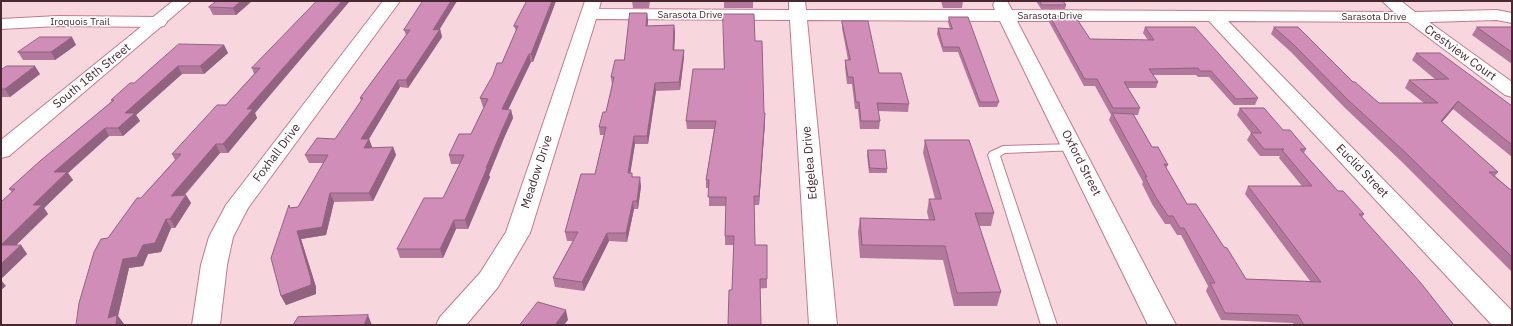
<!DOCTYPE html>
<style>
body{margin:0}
#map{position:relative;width:1513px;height:326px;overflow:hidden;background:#f7d6de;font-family:"IBM Plex Sans",sans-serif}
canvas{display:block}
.frame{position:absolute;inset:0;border:2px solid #482932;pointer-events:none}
</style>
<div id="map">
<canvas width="1513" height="326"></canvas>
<div class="frame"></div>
</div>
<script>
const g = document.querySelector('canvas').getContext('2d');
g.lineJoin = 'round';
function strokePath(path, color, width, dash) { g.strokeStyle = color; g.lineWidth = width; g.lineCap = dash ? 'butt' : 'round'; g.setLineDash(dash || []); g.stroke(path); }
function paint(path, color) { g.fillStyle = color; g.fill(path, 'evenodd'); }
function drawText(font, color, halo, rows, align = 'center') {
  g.font = font + ' "IBM Plex Sans",sans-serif'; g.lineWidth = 3; g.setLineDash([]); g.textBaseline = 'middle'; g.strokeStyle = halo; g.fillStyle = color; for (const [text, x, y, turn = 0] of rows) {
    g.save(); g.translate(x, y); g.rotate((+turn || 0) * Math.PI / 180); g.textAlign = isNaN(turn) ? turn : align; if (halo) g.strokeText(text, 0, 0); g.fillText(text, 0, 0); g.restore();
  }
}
const lane = new Path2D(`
 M1073,144L1077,146L1079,148L1077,150L1005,153L1000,156L1057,325H1041L988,155L990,152L1003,146Z`);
const street = new Path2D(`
 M383,1H400L248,208L233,237L227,265L220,325H192L201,265L209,237L226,205Z
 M585,1H601L599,9L789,10V1H805L806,10H995L993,5L995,1H1007L1012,10L1394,12L1382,1H1401L1415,12L1497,10L1512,13V23L1497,20L1429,22L1512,82V97L1505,95L1408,22L1228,21L1512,311V325H1492L1209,21H1017L1176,325H1148L1000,21L807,20L837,325H809L790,20L596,19L530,233L498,287L466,325H436L440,317L480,273L506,232Z
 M58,16L158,17L164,18L167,22L164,26L158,27L58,26L1,29V19Z`);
const secondary = new Path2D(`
 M173,1H191L9,156L1,158V140Z`);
const wall = new Path2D(`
 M252,1L236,15H213L209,7Z
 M317,1L255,113L257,118L228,153H220L185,195H186L191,203L175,228H171L161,252L148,254L143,266L129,268L118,316L124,324L123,325H76L108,238L141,198L175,160L172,154L226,105L254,74L252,68Z
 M423,1H457L439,29H440L442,37L408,88L400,87L369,139L372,147V148L393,147L396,155L373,201L334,202L326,235L301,239L316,287V294L286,305L281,296L289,205L290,208L298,207L324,163H309L305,155L335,139L361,101L360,98L406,35L404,30Z
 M527,1H556L533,62H531L508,110H511L513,118L504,138L489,175L490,177L468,229H456L443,258H400L397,249L443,198L460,164H451L449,155L471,134L484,107H483L480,98L502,63L516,31L514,26Z
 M632,1H650L649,8H633Z
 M724,1H753V8H724Z
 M941,1H963L962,8H943Z
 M1036,1H1063L1066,5L1065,9H1041Z
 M647,13L648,21L647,26L674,25L675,33L674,50H684V57L680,90L656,91L648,144H635L630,173L633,177L641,186L638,209H634L627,242L609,241L584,291L555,287L553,278L573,241H567L565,232L595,174L604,135H600L599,127L606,112L612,85L611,77L624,60Z
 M1050,16L1090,39L1148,40L1143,33L1145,27L1258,98L1255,105H1234L1209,77H1198L1196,75H1153L1158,82L1156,88H1128L1140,108L1138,115H1134L1152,147L1168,165L1166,168L1187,204L1224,247L1246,279L1310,281L1245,194L1248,186H1302L1279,158L1280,156H1260L1247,140L1251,133L1237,115L1240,108L1283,130L1306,149L1304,153L1338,191L1364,214L1362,217L1454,325H1294L1293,323L1221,320L1206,291L1208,286L1181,235H1177L1170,224H1165L1152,204L1142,184L1143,182L1109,120L1111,115L1095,86H1084L1049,22Z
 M949,17L999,102L997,107H979L958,52H943L937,34L938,28L950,29L948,22Z
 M842,21L879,73L909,104L908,112L878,111L880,121L879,129H860L858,109H855L852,84H847L845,67V60H848L842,28Z
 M1274,27L1353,82L1379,103H1424L1405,88L1409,80H1436L1412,60L1416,53L1512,106V157L1453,109L1442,122L1498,172L1495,176L1512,191V272L1401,161L1344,107L1291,52L1271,34Z
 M1477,27H1512V64L1472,35Z
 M755,41L764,113L765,122L759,205H754L755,245L767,279V288L732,290L734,245H725V236L726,206H709V188H706V180L714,129H687L686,121L724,69Z
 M76,45L55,60H23L18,52Z
 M224,45L228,53L204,74H182L136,115L140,121L123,136H109L68,173L73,180L44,208L48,214L16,245H21L27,254L1,279L12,192L9,189L112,101L111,100L134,83Z
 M1,70L40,74L10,97H1Z
 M925,140L994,213L991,226H979L1001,292L997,306H954L943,260L860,258L858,232L860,218L929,220L927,212L929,199H935L923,153Z
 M868,150L887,169V173H869L867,155Z`);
const shadedWall = new Path2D(`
 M241,1H252L236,15L233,8Z
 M342,1H350L255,113L257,118L228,153L223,144L247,109Z
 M451,1H457L435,37L433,30Z
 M552,1H556L533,62L531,54Z
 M647,13L648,21L647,34L646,26Z
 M674,25L675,33L674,57L673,50Z
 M440,29L442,37L408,88L406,80Z
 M72,37L76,45L55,60L51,52Z
 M224,45L228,53L204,74L200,66Z
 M684,50V57L680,90L679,82Z
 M529,54L531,62L504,118L502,109Z
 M35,66L40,74L10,97L5,89Z
 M178,66L182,74L136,115L140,121L123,136L118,128L125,113Z
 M398,80L400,87L366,144L369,139L372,147L367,156L361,139Z
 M655,83L656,91L648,144L647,136Z
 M1458,101L1453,109L1436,129L1441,121Z
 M511,110L513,118L504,138L489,175L490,177L468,229L465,220L502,130Z
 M765,113V122L759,205V196Z
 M105,128L109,136L68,173L73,180L44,208L48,214L7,254L1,245L33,205L54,172Z
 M634,136L635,144L629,182L628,173Z
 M216,144L220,153L176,204L171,196Z
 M393,147L396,155L373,201L369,193Z
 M640,177L641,186L638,209L637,201Z
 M330,193L334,202L326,235L301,239L316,287V294L286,305L281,296L297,231Z
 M186,195L191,203L175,228L170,219Z
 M633,201L634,209L627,242L626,233Z
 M166,219L171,228L161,252L148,254L143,266L129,268L118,316L124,324L123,325H116L108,318L123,259L143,245Z
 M454,220L456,229L443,258L440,249Z
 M607,233L609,241L584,291L582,282Z
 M21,245L27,254L1,279V264Z
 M1,280L6,286L1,290Z
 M566,310L568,320L564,325H555Z
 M368,315L372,325H364Z`);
const building = new Path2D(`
 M217,1H241L233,8L209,7Z
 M317,1H342L247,109H253L223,144H216L171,196L186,195L170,219H166L155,243L143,245L137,257L123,259L108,318L117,315L116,325H76L79,303L94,252L101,239L108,238L137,198H141L181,154H172L217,105H226L260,68H252Z
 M423,1H451L433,30L440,29L406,80H398L361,139H369L364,148L393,147L369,193H330L322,227L297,231L311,279V285L281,296L271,258L289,205L290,208L298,207L328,155H305L317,138L335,139L363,98H360L410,30H404Z
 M527,1H552L531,54H529L502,109L511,110L502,130L486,168H487L465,220H454L440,249H397L424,198H443L464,155H449L459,134H471L488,99L480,98L493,75L497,63H502L518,26H514Z
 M1040,1H1063L1066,5H1042Z
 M630,13H647L646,26L674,25L673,50H684L679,82L655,83L647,136H634L628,173H632V177H640L637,201H633L626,233H607L582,282L553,278L578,232H565L581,174H595L606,127H599L603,112H606L614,77H611L615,60H624Z
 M723,14H754L755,41H762L764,113H765L759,196H754L755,245H767V279H760L761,325H728L729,290H732L734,236H725L726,197H708L709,180H706L716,121H686L693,69H724Z
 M1050,16H1075L1090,39L1154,40L1145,27H1195L1258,98L1236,99L1211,71H1200L1198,68L1149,69L1158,82H1124L1140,108H1113L1097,79H1085Z
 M949,17H968L999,102H980L959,47H943L938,28L952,29Z
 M842,21H868L879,73H901L909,104L877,103L880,121H861L859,102H856L853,77H848L845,60H850Z
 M1274,27H1298L1353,82H1355L1379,103H1438L1409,80L1449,79L1416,53H1440L1512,106V145L1458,101L1441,121L1498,172H1489L1512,191V257L1406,153L1348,100L1294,45Z
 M1477,27H1512V52Z
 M40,37H72L51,52H18Z
 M179,44L224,45L200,66H178L125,113H135L118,128H105L54,172H67L33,205H42L1,245V202L15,189H9L40,161L114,100H111L130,83H134Z
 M7,66H35L5,89H1V70Z
 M1240,108H1264L1283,130H1290L1306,149H1300L1338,191H1343L1364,214H1359L1420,282L1454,325H1304L1298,315L1225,313L1210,283H1215L1184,228H1180L1173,216H1168L1155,196L1145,177H1147L1112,113L1133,114L1152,147H1158L1168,165L1164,164L1187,204H1196L1224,247L1227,248L1246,279L1321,282L1248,186H1312L1282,150L1284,149H1264L1251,133H1261Z
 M925,140H969L994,213H975L1001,292L957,293L945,246L862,245L860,218L935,220L929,199H941Z
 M868,150H885L887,169L870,168Z
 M1,245H21L1,264Z
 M538,302L566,310L555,325H520Z
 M368,315L364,325H293L298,317Z`);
const farStreetnames = [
 ["Sarasota Drive",690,15],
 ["Sarasota Drive",1050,16],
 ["Sarasota Drive",1374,17],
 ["Iroquois Trail",80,22]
];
const streetNames = [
 ["Crestview Court",1460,53,36],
 ["South 18th Street",92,76,-39],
 ["Foxhall Drive",277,153,-53],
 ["Edgelea Drive",810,163,-95],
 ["Oxford Street",1081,163,63],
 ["Euclid Street",1362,171,46],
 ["Meadow Drive",537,172,-72]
];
strokePath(lane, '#c47a90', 2);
strokePath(street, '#c47a90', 2);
strokePath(secondary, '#c47a90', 2);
paint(lane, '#fff');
paint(street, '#fff');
paint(secondary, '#fff');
paint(wall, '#b2799d');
paint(shadedWall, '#916380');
paint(building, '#cf8db7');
strokePath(building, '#916380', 1);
drawText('10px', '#482932', '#fff', farStreetnames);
drawText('12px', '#482932', '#fff', streetNames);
</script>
